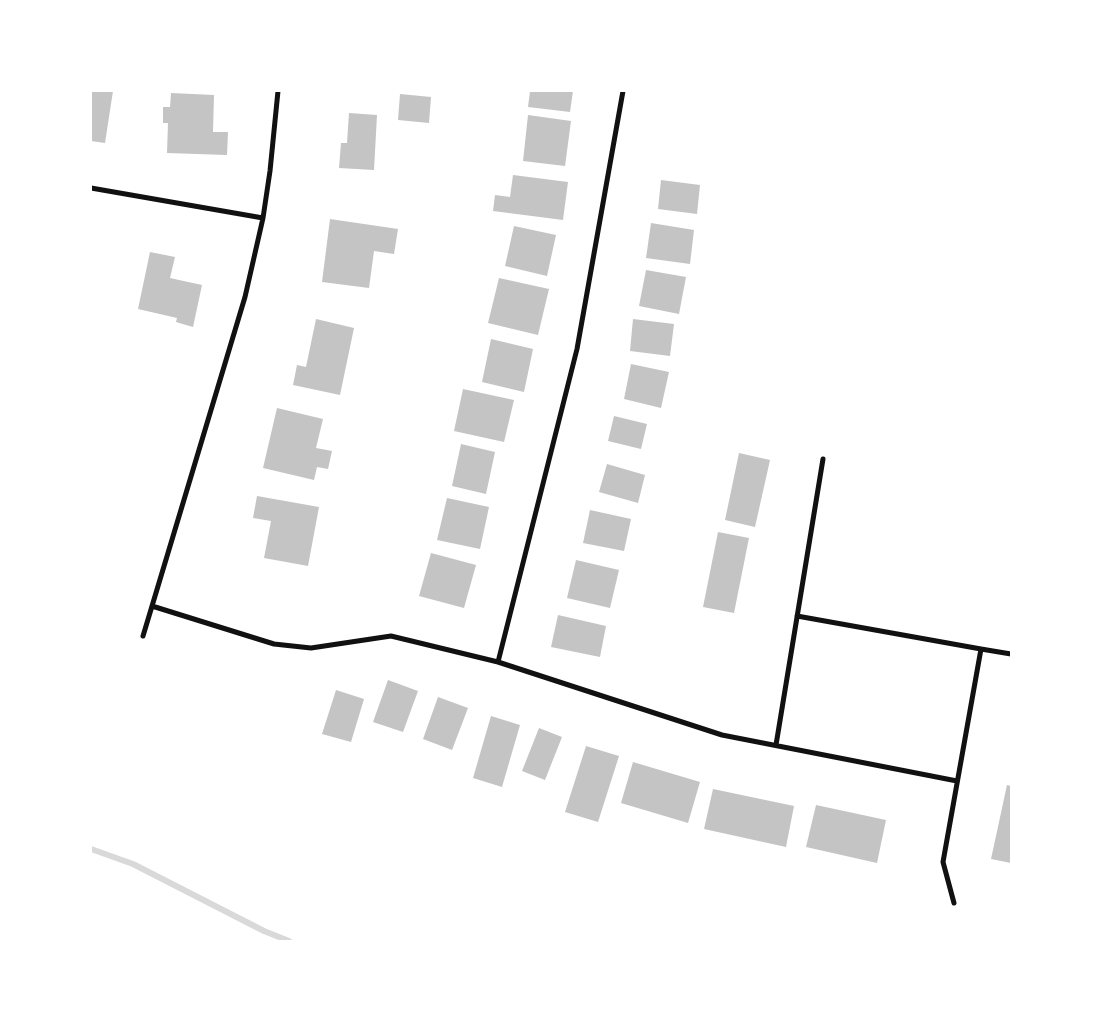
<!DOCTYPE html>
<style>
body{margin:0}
#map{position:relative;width:1102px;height:1032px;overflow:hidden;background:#fff;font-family:Poppins,sans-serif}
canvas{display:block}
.frame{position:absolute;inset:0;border:92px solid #fff;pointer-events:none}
</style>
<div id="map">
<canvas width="1102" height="1032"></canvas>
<div class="frame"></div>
</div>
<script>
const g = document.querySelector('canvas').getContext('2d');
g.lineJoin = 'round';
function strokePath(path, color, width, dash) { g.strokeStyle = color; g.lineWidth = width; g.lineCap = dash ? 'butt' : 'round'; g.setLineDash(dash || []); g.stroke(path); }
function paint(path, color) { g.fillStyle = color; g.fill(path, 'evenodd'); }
const stream = new Path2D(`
 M91,849L133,864L264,931L289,941`);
const building = new Path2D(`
 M91,91H113L105,143L91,141Z
 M530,91H573L570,112L528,107Z
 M171,93L214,95L213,132H228L227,155L167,153L168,123H163V107H170Z
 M400,94L431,97L429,123L398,120Z
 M349,113L377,115L374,170L339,168L341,143H347Z
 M528,115L571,121L565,166L523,161Z
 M513,175L568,182L563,220L493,211L495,195L510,197Z
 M661,180L700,185L697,214L658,209Z
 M330,219L398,229L394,254L374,251L369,288L322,282Z
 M651,223L694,230L690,264L646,258Z
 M514,226L556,235L547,276L505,266Z
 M150,252L175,257L170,278L202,285L193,327L176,322L177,318L138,309Z
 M646,270L686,277L679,314L639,306Z
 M499,278L549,289L538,335L488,323Z
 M316,319L354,328L340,395L293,385L297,365L306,367Z
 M633,319L674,324L670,356L630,351Z
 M491,339L533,349L524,392L482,382Z
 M631,364L669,372L661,408L624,399Z
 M463,389L514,400L504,442L454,431Z
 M277,408L323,419L316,448L332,451L328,469L317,467L314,480L263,468Z
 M614,416L647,424L641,449L608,441Z
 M461,444L495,452L486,494L452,486Z
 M739,453L770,460L755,527L725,520Z
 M607,464L645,475L638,503L599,492Z
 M257,496L319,507L308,566L264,558L271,521L253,518Z
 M447,498L489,507L480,549L437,540Z
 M590,510L631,519L624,551L583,543Z
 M718,532L749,538L734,613L703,607Z
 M431,553L476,565L464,608L419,596Z
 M576,560L619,570L610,608L567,598Z
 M558,615L606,626L600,657L551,647Z
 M388,680L418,691L403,732L373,722Z
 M336,690L364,699L351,742L322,734Z
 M438,697L468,708L452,750L423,739Z
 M491,716L520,725L502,787L473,778Z
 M539,728L562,737L545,780L522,771Z
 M586,746L619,756L598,822L565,812Z
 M633,762L700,782L688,823L621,803Z
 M1007,785L1011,786V863L991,859Z
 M713,789L794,806L786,847L704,829Z
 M816,805L886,820L877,863L806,847Z`);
const minor = new Path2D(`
 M91,188L263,218
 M152,606L274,644L311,648L391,636L498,662L722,735L957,781
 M797,616L981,649L1011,654
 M143,636L245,297L263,218L270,171L278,91
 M498,662L577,349L623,91
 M776,745L823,459
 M954,903L943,862L981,649`);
strokePath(stream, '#d9d9d9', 6);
paint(building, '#c4c4c4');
strokePath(minor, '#111', 5);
</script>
